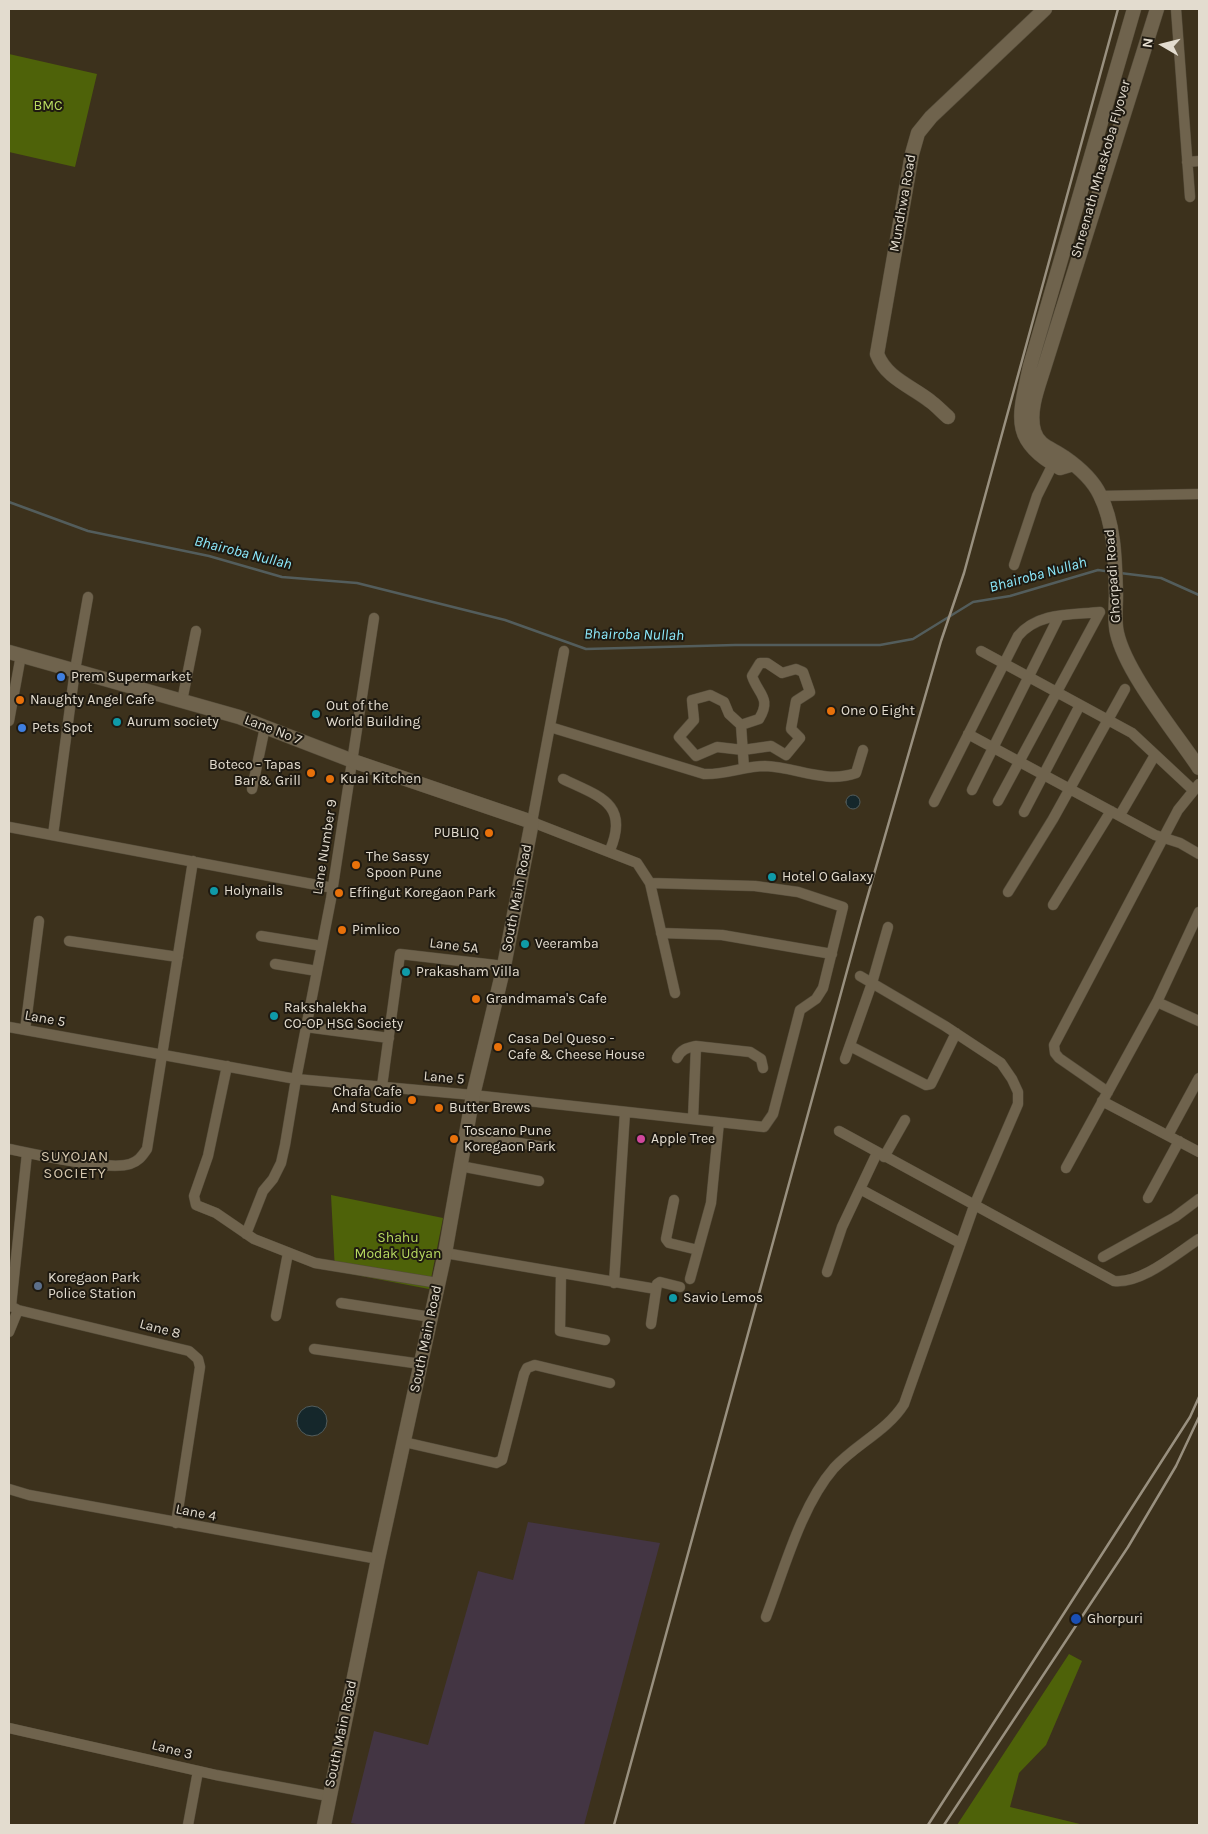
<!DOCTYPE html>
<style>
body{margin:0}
#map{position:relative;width:1208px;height:1834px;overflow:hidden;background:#3c311c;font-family:Karla,sans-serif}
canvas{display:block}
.frame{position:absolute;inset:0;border:10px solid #e3dccf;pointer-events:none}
.north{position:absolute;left:1138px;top:20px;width:50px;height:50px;-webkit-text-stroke:4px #1f1a11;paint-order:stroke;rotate:278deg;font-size:14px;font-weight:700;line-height:20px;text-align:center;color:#e3dccf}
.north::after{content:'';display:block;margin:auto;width:18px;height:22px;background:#e3dccf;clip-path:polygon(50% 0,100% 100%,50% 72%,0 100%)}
</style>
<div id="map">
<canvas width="1208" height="1834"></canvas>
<div class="frame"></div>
<div class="north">N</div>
</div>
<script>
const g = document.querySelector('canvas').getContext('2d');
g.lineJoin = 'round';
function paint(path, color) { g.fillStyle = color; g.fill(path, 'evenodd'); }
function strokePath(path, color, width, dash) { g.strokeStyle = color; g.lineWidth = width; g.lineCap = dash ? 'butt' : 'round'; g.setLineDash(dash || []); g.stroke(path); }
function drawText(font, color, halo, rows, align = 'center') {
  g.font = font + ' Karla,sans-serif'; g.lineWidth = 4; g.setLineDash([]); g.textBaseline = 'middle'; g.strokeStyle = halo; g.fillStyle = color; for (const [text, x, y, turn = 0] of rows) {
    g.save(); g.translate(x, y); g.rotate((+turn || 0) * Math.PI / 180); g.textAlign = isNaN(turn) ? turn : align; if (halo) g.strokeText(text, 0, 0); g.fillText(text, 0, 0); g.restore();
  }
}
const industrial = new Path2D(`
 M528,1522L660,1543L584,1825H362L351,1823L374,1731L428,1745L478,1571L513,1580Z`);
const green = new Path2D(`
 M9,54L97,74L75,167L9,152Z
 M331,1195L443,1218L429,1289L335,1271Z
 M1069,1654L1082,1661L1046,1745L1019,1773L1010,1807L1084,1825H957Z`);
const water = new Path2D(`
 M846 802a7 7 0 1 1 14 0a7 7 0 1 1-14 0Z
 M297 1421a15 15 0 1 1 30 0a15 15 0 1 1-30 0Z`);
const stream = new Path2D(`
 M9,502L88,531L209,556L282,577L357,583L505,620L586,649L735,645H880L913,639L973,602L1010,596L1098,570L1112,572
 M1120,573L1161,578L1199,595`);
const street = new Path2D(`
 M1176,9L1190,197
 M1187,162L1199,161
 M1100,496L1199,494
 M1014,565L1037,496L1053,464
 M564,651L532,822L637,863L650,883L675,993
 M981,651L1132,733L1193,790
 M182,701L196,631
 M9,721L21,655
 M741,725L759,719C772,698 758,694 752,676L760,663H767L782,673L796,669L803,672L810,692L796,701L791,729L800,738L786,755L771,746L743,750L717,747L696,756L679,737L694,720L692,700L710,695L724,702L729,714L741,725L744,768
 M550,727L704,774C725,775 744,766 765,766C796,767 825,784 856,773L863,750
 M968,734L1155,835L1180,843L1199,854
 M563,779C598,796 630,803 610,850
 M252,789L265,727
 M972,790L1059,616
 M998,801L1100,612
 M934,802L1018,636C1038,612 1071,615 1100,612
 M1024,812L1080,705
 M1120,815L1155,755
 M9,827L333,888
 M53,835L75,670L88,597
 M1008,892L1053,819L1125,689
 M1053,905L1111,811
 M661,933L722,935L832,954
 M261,936L322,946
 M69,941L178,957
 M275,964L317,971
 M1157,1002L1199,1021
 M9,1027L296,1079L473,1095L764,1127L773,1114L800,1010L816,999L823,988L843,907L798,892L755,886L650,883
 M306,1027L389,1038
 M25,1030L39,921
 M696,1046L750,1052L761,1059L763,1068
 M850,1046L926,1085L931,1084L934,1078L956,1033
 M677,1058C681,1049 687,1048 696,1046L693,1119
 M845,1059L872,983L888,927
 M227,1066L208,1156L194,1196L196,1205L216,1213L254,1239L315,1263L438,1283
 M382,1086L400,954L504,966
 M1108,1092L1059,1058L1055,1053L1054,1045L1178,810L1199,784
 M1102,1101L1199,1152
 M839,1131L1114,1281C1142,1284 1177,1253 1199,1239
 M466,1135L545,1147
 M1168,1135L1199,1078
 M9,1149C33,1154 108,1171 130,1164C139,1161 142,1156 147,1149L193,861
 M884,1157L905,1120
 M460,1166L539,1181
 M1066,1168L1157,1002L1199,912
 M860,1189L960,1243
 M1148,1198L1179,1141
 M674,1200L666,1239L669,1243L698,1250
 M246,1234L263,1191L273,1179L281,1163L285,1145L296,1079L331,899L374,618
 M445,1253L656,1289
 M1103,1257L1175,1217L1199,1199
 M827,1272L842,1227L877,1153
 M561,1273L560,1331L605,1340
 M690,1279L711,1203L719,1122
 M614,1283L625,1112
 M341,1303L431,1317
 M9,1305L18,1310L189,1351L198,1359L200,1367L176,1523
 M11,1306L27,1153
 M276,1316L288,1253
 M651,1324L657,1284L660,1282L680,1287
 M9,1332L18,1310
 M314,1349L421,1364
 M404,1442L496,1463L502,1460L524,1374L527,1368L535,1365L610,1383
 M9,1489L29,1495L378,1559
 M766,1617C784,1570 801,1506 834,1468C856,1444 887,1431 904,1404L974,1206L1018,1104V1092L1012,1079L1001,1063L945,1026L860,976
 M9,1728L216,1775L328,1796
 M188,1825L198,1771`);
const secondary = new Path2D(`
 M1157,9L1045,365C1039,385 1028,410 1034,431C1039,447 1052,448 1064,457C1077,466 1093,480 1100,495C1115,525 1115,562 1116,595C1116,608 1114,620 1117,633C1126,673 1175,732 1199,768
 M948,417C942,412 937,406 930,401C911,386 886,378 877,354L912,154L918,133L931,117L1045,9
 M1070,465L1060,468C1008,440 1020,414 1030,366L1134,9
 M9,652L239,717L353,761L532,822L504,966L473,1095L445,1253L378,1559L324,1825`);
const rail = new Path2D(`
 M614,1825L862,916L941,641L964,573L1118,9
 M928,1825L1190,1417L1199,1397
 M944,1825L1128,1547L1176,1466L1199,1417`);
const markers = [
 [61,677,5,"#3f7fe0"],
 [20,700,5,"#e8710a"],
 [831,711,5,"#e8710a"],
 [316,714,5,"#0f9aa8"],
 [117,722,5,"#0f9aa8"],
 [22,728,5,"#3f7fe0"],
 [311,773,5,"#e8710a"],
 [330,779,5,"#e8710a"],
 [489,833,5,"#e8710a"],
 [356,865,5,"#e8710a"],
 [772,877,5,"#0f9aa8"],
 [214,891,5,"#0f9aa8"],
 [339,893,5,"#e8710a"],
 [342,930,5,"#e8710a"],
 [525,944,5,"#0f9aa8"],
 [406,972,5,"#0f9aa8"],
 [476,999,5,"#e8710a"],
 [274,1016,5,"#0f9aa8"],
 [498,1047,5,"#e8710a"],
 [412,1100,5,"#e8710a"],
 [439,1108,5,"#e8710a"],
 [454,1139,5,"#e8710a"],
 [641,1139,5,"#d1479c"],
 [38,1286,5,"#5c6f8a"],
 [673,1298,5,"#0f9aa8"],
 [1076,1619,6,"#1a4fb4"]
];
const parkNames = [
 ["BMC",48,106],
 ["Shahu",398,1238],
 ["Modak Udyan",398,1254]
];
const streetNames = [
 ["Shreenath Mhaskoba Flyover",1101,169,-74],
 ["Mundhwa Road",903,203,-80],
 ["Ghorpadi Road",1113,576,-94],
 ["Lane No 7",273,730,21],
 ["Lane Number 9",325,847,-81],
 ["South Main Road",517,898,-79],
 ["Lane 5A",454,946,7],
 ["Lane 5",45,1019,10],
 ["Lane 5",444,1078,5],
 ["Lane 8",160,1329,15],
 ["South Main Road",426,1339,-78],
 ["Lane 4",196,1513,11],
 ["South Main Road",341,1734,-78],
 ["Lane 3",172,1750,14]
];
const poiNames = [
 ["Prem Supermarket",71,677],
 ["Naughty Angel Cafe",30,700],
 ["Out of the",326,706],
 ["World Building",326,722],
 ["One O Eight",841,711],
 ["Aurum society",127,722],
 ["Pets Spot",32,728],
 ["Boteco - Tapas",301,765,"right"],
 ["Bar & Grill",301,781,"right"],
 ["Kuai Kitchen",340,779],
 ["PUBLIQ",479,833,"right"],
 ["The Sassy",366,857],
 ["Spoon Pune",366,873],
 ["Hotel O Galaxy",782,877],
 ["Holynails",224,891],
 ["Effingut Koregaon Park",349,893],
 ["Pimlico",352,930],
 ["Veeramba",535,944],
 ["Prakasham Villa",416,972],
 ["Grandmama's Cafe",486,999],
 ["Rakshalekha",284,1008],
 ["CO-OP HSG Society",284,1024],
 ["Casa Del Queso -",508,1039],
 ["Cafe & Cheese House",508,1055],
 ["Chafa Cafe",402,1092,"right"],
 ["And Studio",402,1108,"right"],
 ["Butter Brews",449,1108],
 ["Toscano Pune",464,1131],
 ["Koregaon Park",464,1147],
 ["Apple Tree",651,1139],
 ["Koregaon Park",48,1278],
 ["Police Station",48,1294],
 ["Savio Lemos",683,1298],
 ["Ghorpuri",1087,1619]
];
const waterNames = [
 ["Bhairoba Nullah",243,553,14],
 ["Bhairoba Nullah",1038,575,-15],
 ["Bhairoba Nullah",634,635,1]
];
const neighbourhoodNames = [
 ["SUYOJAN",75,1157],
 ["SOCIETY",75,1174]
];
paint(industrial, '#433543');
paint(green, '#4e6209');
paint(water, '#15272b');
strokePath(water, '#535d5c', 1);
strokePath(stream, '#535d5c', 2.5);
strokePath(street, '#554c3a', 11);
strokePath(secondary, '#554c3a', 15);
strokePath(street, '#6f634d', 10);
strokePath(secondary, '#6f634d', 14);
strokePath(rail, '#99907f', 2.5);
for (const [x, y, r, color] of markers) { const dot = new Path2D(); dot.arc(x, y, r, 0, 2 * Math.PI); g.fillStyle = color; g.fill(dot); strokePath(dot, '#1f1a11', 2); }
drawText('14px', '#b8db60', '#1f1a11', parkNames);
drawText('14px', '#e3dccf', '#1f1a11', streetNames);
drawText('14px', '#e3dccf', '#1f1a11', poiNames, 'left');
drawText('italic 15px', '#8debfe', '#1f1a11', waterNames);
g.letterSpacing = '1px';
drawText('15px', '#d4c6ad', '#1f1a11', neighbourhoodNames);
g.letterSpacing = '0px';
</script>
